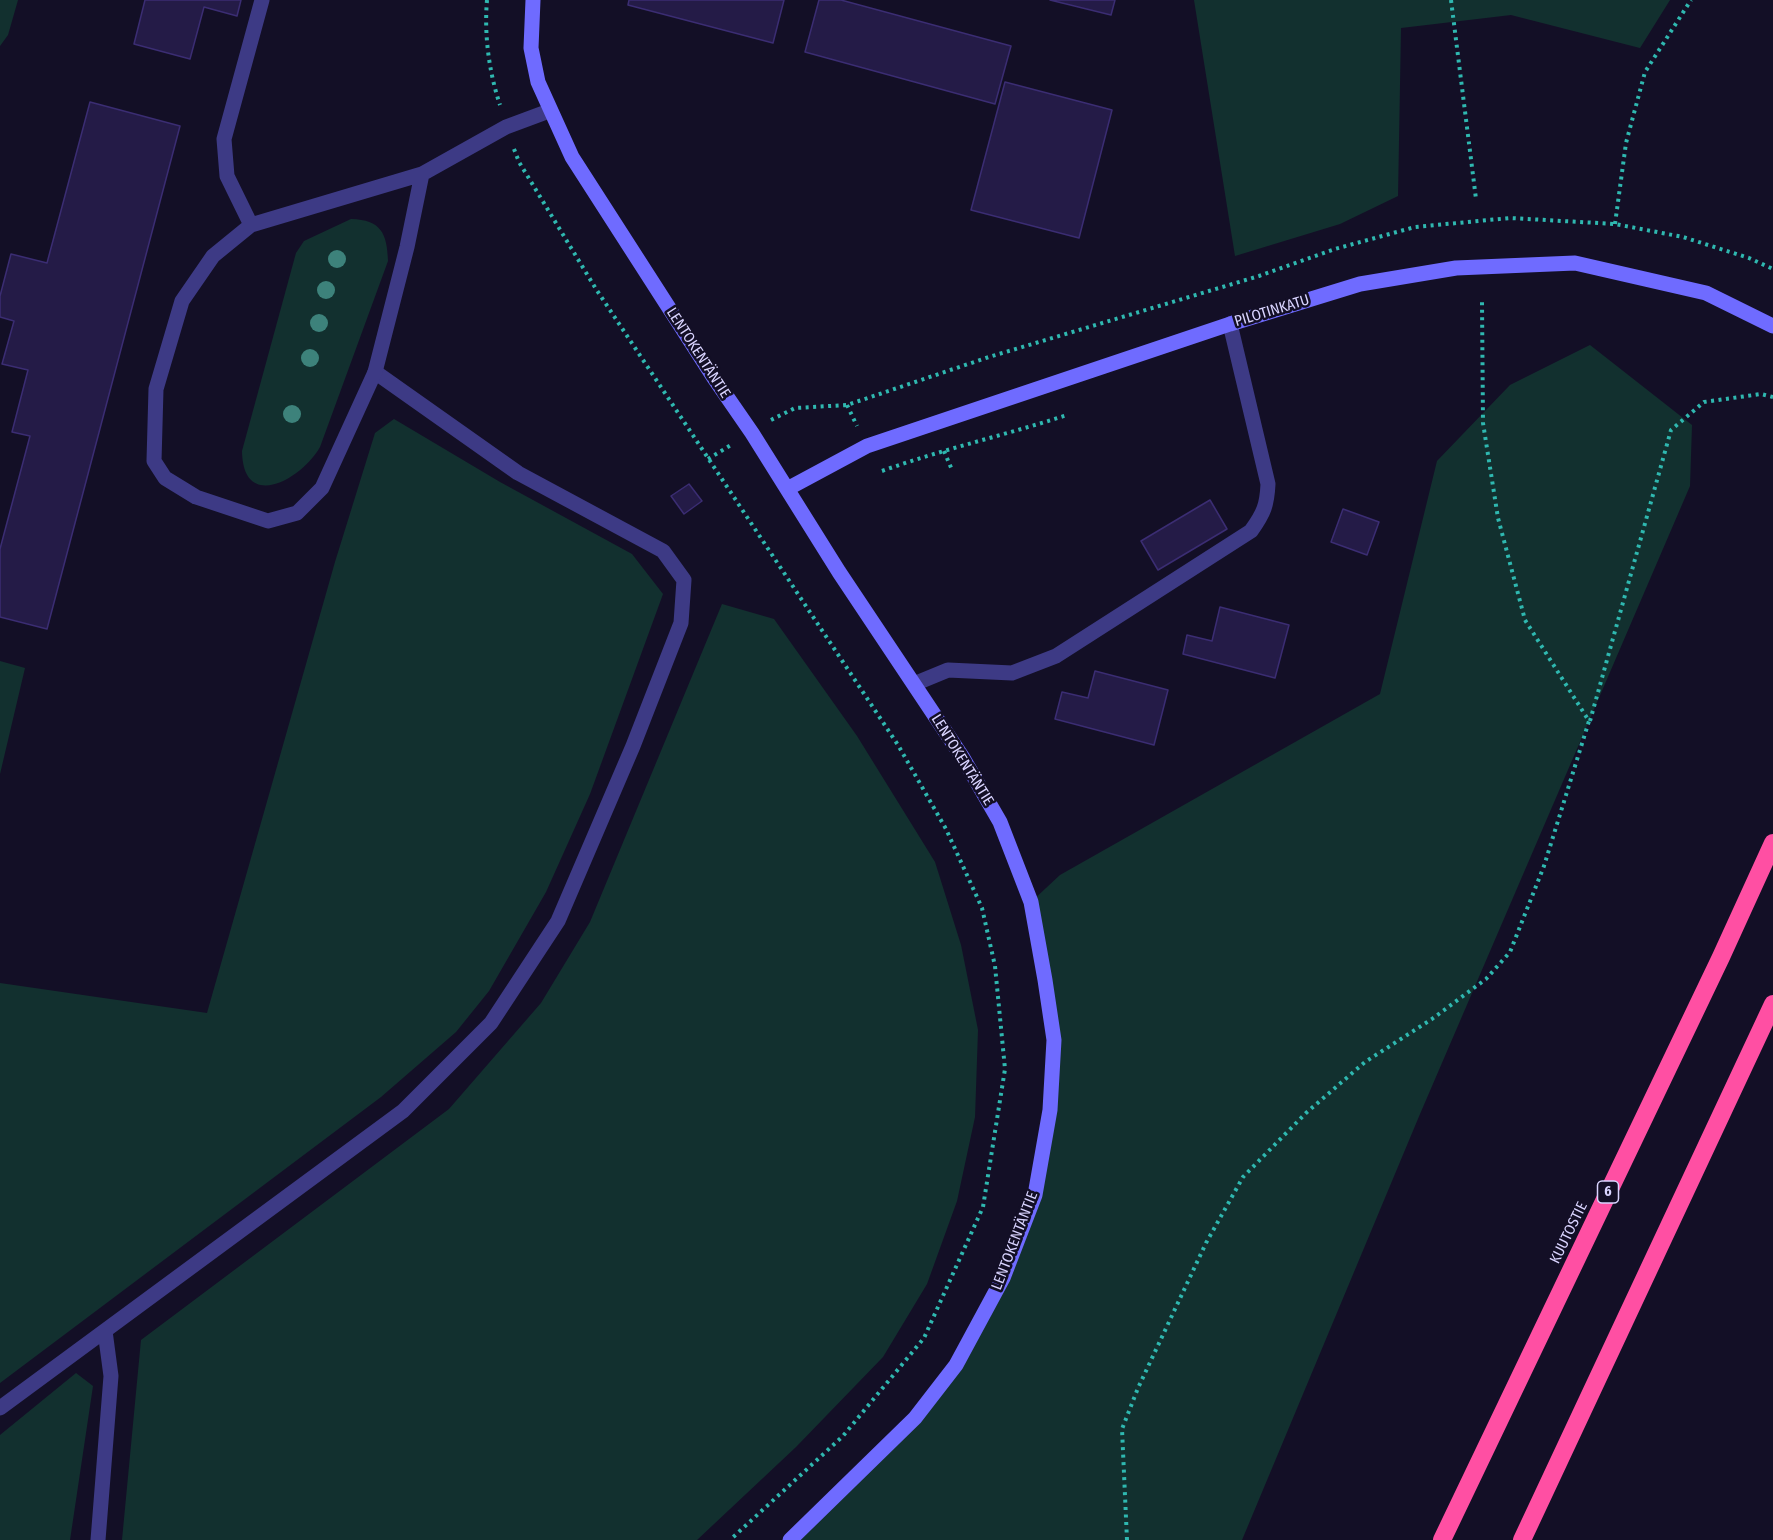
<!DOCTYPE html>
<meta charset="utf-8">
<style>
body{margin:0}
canvas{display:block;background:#130f26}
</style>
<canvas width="1773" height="1540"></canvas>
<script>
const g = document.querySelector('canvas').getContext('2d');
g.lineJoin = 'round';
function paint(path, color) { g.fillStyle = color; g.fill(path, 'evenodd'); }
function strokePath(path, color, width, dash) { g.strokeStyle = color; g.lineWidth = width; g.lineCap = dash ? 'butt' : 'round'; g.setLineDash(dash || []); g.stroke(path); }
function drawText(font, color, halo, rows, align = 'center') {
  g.font = font + ' "Fira Sans Condensed",sans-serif'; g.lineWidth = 5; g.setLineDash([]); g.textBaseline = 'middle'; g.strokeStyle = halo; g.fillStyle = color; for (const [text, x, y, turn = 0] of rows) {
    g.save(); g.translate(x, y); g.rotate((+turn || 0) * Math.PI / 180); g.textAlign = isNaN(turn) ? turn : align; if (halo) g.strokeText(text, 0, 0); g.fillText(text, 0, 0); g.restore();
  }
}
const green = new Path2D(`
 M0,0H18L8,35L0,46Z
 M1194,0H1670L1640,48L1511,15L1401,28L1398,196L1340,224L1235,256Z
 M351,219C381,220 387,233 388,261L320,447C301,480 243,512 242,451L296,253L304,241Z
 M1590,345L1692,425L1690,486L1420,1114L1242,1540H790L956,1365L1035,1195L1054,1040L1031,902L1060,875L1380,694L1437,461L1510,385Z
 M394,419L500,482L632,554L663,594L590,794L546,892L489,991L456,1032L381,1097L0,1383V983L207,1013L335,562L375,433Z
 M722,604L774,619L857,736L935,862L961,945L978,1030L975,1117L957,1201L927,1284L883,1357L796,1447L697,1540H122L141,1340L449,1109L541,1003L590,922Z
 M0,661L25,668L0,774Z
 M76,1373L93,1386L70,1540H0V1435Z`);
const building = new Path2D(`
 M145,0H241L237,16L204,7L190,59L134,44Z
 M629,0H784L773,43L628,5Z
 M819,0H841L1011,46L995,104L805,52Z
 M1050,0H1115L1111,15Z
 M1005,82L1112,110L1079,238L971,210Z
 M90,102L180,126L47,629L0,617V549L30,436L12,432L28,370L2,364L14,321L0,317V296L11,254L47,263Z
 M689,484L702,501L684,514L671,496Z
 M1210,500L1227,529L1158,570L1141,541Z
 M1343,509L1379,522L1367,555L1331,542Z
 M1220,607L1289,625L1275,678L1183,654L1187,635L1212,641Z
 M1095,671L1168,690L1154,745L1055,719L1062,692L1088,698Z`);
const path = new Path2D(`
 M487,0C484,35 489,72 500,105
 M1451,0L1476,199
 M514,149L519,162L596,289L898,745L946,829L982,908L995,966L1005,1069L983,1207L924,1338L843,1436L730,1540
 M1615,224L1626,143L1645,72L1691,0
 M847,405L857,426
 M771,420L795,408L847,405L989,357L1259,276L1335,249L1415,227L1510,218L1615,224L1683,237L1749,258L1773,269
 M944,451L952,470
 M708,459L731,445
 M882,471C943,449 1006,435 1067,415
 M1590,721L1671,430L1704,402L1761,394L1773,397
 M1127,1540L1122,1429L1138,1388L1206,1243L1243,1177L1306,1113L1365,1062L1432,1019L1486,979L1510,952L1544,866L1589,721L1525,620L1498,518L1483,423L1482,302`);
const lane = new Path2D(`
 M0,1408L403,1111L491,1023L558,921L633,746L681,623L684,580L663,551L518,473L375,372
 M98,1540L111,1376L105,1331`);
const street = new Path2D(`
 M422,174L407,247L375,372L322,488L297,513L268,521L196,497L165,478L154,461L156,389L182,301L213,256L251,225L422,174L506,127L549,111
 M251,225L227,176L224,139L262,0
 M914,684L948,670L1012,673L1056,656L1251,531C1264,513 1267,505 1268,484L1230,324`);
const secondary = new Path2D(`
 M533,0L531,48L538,82L572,157L714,378L752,433L839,572L963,758L1000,822L1031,902L1045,980L1054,1040L1050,1110L1035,1195L1003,1278L956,1365L915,1418L790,1540
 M787,489L867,446L1230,324L1360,284L1456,268L1575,263L1706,293L1773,326`);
const highway = new Path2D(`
 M1442,1540L1721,957L1773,843
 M1522,1540L1773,1004`);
const trees = [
 [337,259],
 [326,290],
 [319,323],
 [310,358],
 [292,414]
];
const shields = [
 [1608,1192,21]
];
const shieldNames = [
 ["6",1608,1192]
];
const streetNames = [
 ["PILOTINKATU",1272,311,-17],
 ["LENTOKENTÄNTIE",698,353,57],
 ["LENTOKENTÄNTIE",962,760,58],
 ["KUUTOSTIE",1569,1233,-64],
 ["LENTOKENTÄNTIE",1015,1241,-69]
];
paint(green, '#12302f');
paint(building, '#241b47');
strokePath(building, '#3b2d73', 1.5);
strokePath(path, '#2fb8b0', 4, [3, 4.5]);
strokePath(lane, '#3d3a85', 15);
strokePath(street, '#3d3a85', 15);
strokePath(secondary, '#6f6bff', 15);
strokePath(highway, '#ff4fa3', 18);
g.fillStyle = '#3d827b';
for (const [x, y] of trees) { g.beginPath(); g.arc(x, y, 9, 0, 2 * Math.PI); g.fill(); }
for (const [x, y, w] of shields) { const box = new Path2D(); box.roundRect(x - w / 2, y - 11, w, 22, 4.5); g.fillStyle = '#130f26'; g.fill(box); strokePath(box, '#d9d4ff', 1.5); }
drawText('bold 14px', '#d9d4ff', null, shieldNames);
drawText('15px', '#d9d4ff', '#130f26', streetNames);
</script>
